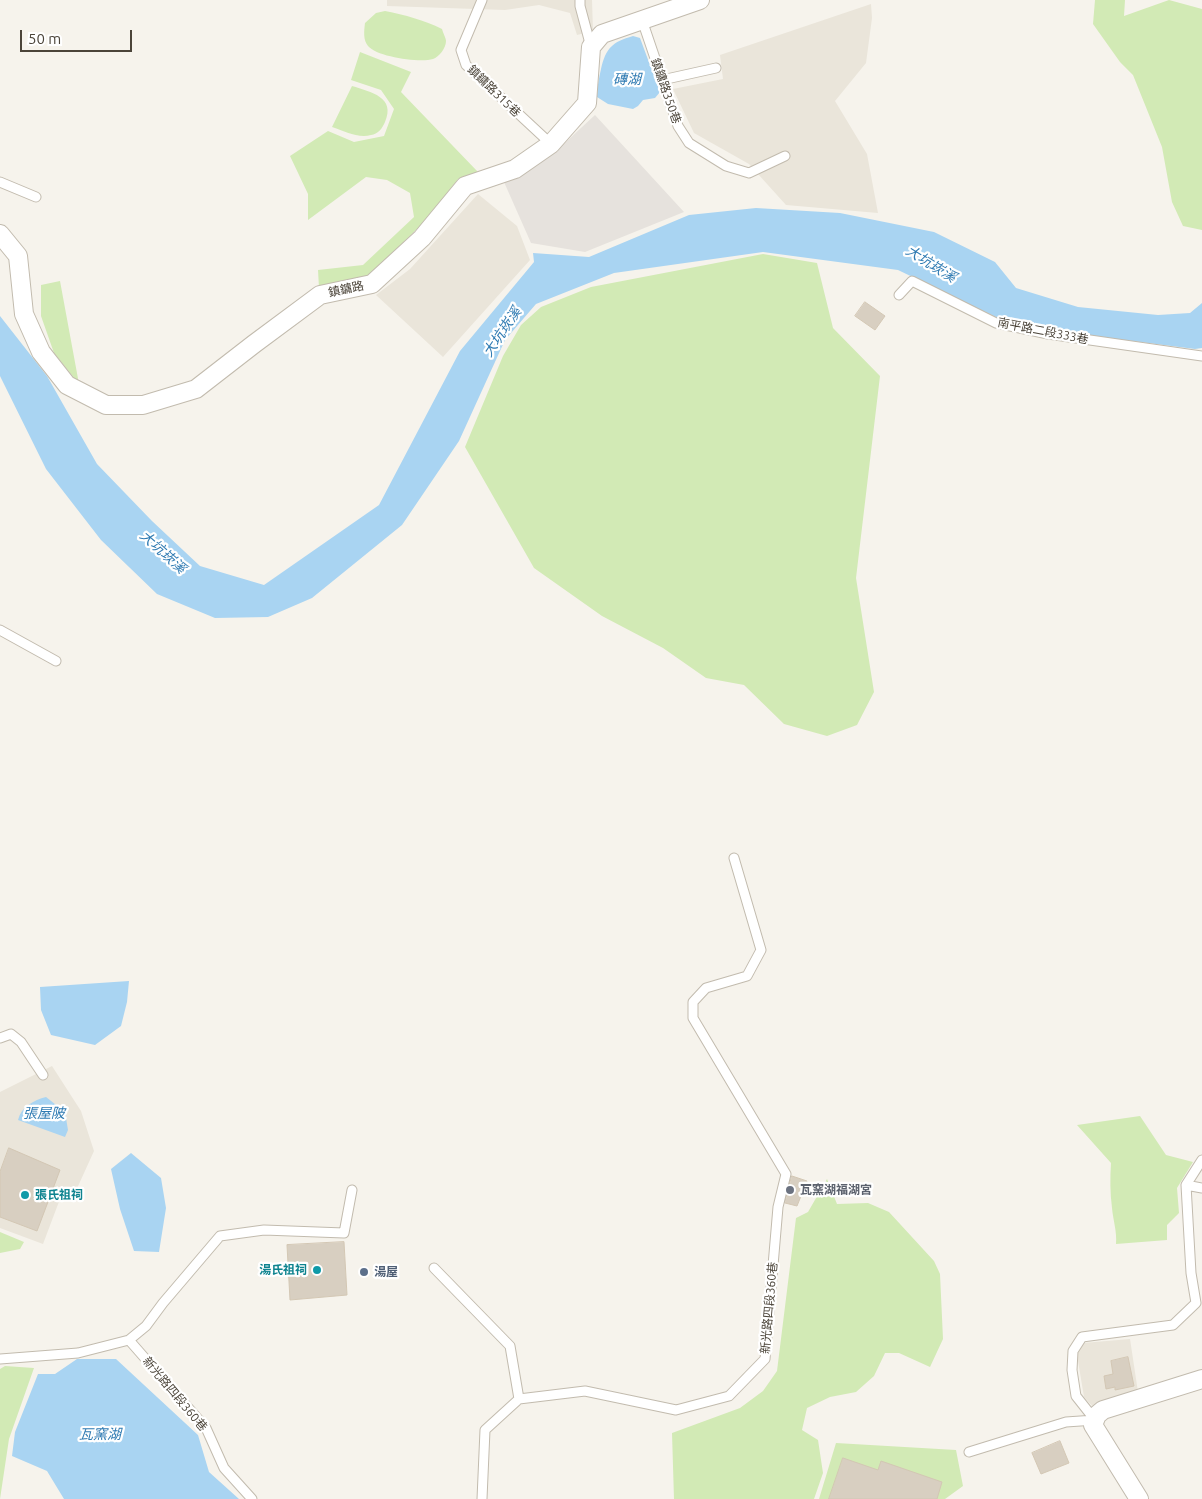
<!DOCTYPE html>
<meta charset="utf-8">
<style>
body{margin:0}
#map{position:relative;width:1202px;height:1499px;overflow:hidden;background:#f6f3ec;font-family:Ubuntu,sans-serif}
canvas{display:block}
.scale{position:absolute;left:20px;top:30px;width:112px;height:22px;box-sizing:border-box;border:2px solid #4b4439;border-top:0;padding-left:6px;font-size:15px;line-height:18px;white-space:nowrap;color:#4b4439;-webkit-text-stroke:4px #fff;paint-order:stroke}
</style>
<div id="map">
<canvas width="1202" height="1499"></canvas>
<div class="scale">50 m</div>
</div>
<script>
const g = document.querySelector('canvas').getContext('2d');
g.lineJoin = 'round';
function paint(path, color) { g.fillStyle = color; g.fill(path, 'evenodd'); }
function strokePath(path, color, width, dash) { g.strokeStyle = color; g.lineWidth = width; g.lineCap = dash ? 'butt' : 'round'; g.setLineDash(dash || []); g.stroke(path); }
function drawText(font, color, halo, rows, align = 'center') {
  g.font = font + ' Ubuntu,"Noto Sans TC",sans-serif'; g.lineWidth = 4.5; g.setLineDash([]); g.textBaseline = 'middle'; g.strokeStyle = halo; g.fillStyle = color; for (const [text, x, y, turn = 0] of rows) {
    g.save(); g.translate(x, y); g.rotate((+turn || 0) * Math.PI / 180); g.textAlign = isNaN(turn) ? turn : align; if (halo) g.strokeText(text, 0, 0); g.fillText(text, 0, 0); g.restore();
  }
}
const residential = new Path2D(`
 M387,0H592L593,31L577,35L570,13L539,5L505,10L387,6Z
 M871,4L872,18L866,63L835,101L867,154L878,213L786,205L749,164L694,133L673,89L723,79L720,55Z
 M478,194L517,226L530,260L443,357L376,295L410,269Z
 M52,1066L81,1111L94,1151L74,1195L63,1191L43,1244L0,1228V1092Z
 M1130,1339L1138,1392L1097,1403L1093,1407L1084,1397L1077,1355L1083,1343Z`);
const industrial = new Path2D(`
 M595,115L684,212L585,252L531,243L504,182L554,153Z`);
const green = new Path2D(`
 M1095,0H1125L1124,16L1169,0L1202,9V230L1183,226L1172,202L1162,147L1133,75L1120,62L1093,24Z
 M385,11C405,15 424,20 442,29C443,33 446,38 446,41C446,48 439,57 433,59C420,63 377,57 368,46C363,40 364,31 365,23L376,13Z
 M360,52L411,72L401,92L478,172L458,179L427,219L369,276L319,288L318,270L363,265L414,217L410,193L387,180L366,177L308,220V194L290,156L328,131L354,142L384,136L394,109L381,90L351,80Z
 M352,86C371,92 396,97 385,122C382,129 378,134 371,135C359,139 344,131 332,127Z
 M763,254L817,263L833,328L880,376L856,578L874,692L857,725L827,736L784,724L744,685L706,678L663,648L602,616L534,568L465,447L503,356L521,325L541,307L591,287Z
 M60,281L79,384L54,353L41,316V285Z
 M1140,1116L1166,1155L1193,1162L1177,1188L1179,1213L1167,1225V1240L1116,1244C1117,1231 1113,1220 1112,1208C1110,1193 1110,1178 1111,1163L1077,1125Z
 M827,1179L837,1204L868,1203L889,1212L934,1261L940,1274L943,1339L930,1367L899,1353H885L874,1376L856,1392L830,1397L807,1408L802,1430L818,1440L823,1473L814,1499H674L672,1433L740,1408L763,1391L777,1371L796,1218L808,1212Z
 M0,1232L24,1242L20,1249L0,1253Z
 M5,1366L34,1368L9,1439L0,1499V1369Z
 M836,1443L956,1450L963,1486L945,1499H819Z`);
const water = new Path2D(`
 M633,36L640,38L660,92L655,98L643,100L638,106L633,109L608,104L597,97C597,87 599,78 601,69C606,48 612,42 633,36Z
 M756,208L840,213L934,232L995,262L1016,288L1078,307L1158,315L1190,313L1202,303V348L1195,349L1054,331L998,318L898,270L763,252L614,273L536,304L505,340L459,441L402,525L312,598L268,617L215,618L157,594L101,540L46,469L0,376V316L47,376L97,464L152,521L200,566L264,585L379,505L460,351L534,262L533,253L589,257L689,215Z
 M129,981L127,1002L121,1026L95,1045L51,1035L41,1010L40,987Z
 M46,1097L65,1112L68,1130L65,1137L18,1120C21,1107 34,1100 46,1097Z
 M131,1153L161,1178L166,1208L159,1252L134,1251L120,1209L111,1169Z
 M77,1359H116L198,1435L209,1472L239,1499H64L47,1471L12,1456L15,1432L38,1374H55Z`);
const building = new Path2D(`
 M865,302L885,316L875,330L855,316Z
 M9,1148L60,1170L37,1231L0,1217V1172Z
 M792,1176L807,1181L797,1206L785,1203Z
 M344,1242L347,1295L290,1300L287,1245Z
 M1128,1357L1134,1386L1115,1390V1387L1106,1389L1104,1376L1113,1374L1111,1361Z
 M1060,1441L1069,1463L1041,1474L1032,1453Z
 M843,1458L878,1470L881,1461L942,1482L937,1499H829Z`);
const service = new Path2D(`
 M482,0L461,50L466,65L551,144
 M580,0V6L591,47
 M642,20L678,126L689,143L726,166L749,173L785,156
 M662,80L716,68
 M0,182L36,197
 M899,295L912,281L996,323L1048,334L1202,356
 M0,630L56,661
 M0,1038L11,1034L21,1042L43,1075
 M1186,1185L1202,1188
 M434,1268L510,1346L519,1399
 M129,1340L206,1428L224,1468L252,1499
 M0,1359L78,1353L129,1340L146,1326L163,1303L220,1236L264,1230L344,1233L352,1190
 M1095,1420L1076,1396L1072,1370L1073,1351L1082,1337L1173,1325L1196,1303L1191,1273L1186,1185L1202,1160
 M969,1452L1066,1422L1095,1420
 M482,1499L485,1430L519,1399L585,1391L676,1410L729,1396L765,1359L778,1207L786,1174L693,1018V1002L706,988L747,976L761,950L734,858`);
const minor = new Path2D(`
 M0,234L18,256L24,314L41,352L67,385L106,405H143L196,389L254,344L320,295L372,284L422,238L465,186L515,169L551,144L587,103L591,47L602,34L700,0
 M1139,1499L1093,1425L1097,1415L1103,1410L1202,1379`);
const markers = [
 [790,1190,5,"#6b7280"],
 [25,1195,5,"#0f9aa8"],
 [317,1270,5,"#0f9aa8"],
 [364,1272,5,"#5c6f8a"]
];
const streetNames = [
 ["鎮鏞路315巷",494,91,44],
 ["鎮鏞路350巷",666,91,71],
 ["鎮鏞路",346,289,-12],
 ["南平路二段333巷",1043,331,11],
 ["新光路四段360巷",769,1308,-85],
 ["新光路四段360巷",175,1394,50]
];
const worshipNames = [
 ["瓦窯湖福湖宮",800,1190]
];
const cultureNames = [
 ["張氏祖祠",35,1195],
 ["湯氏祖祠",307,1270,"right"]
];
const serviceNames = [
 ["湯屋",374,1272]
];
const waterNames = [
 ["磚湖",627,79],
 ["大坑崁溪",931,264,32],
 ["大坑崁溪",502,332,-56],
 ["大坑崁溪",163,552,42],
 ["張屋陂",44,1113],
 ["瓦窯湖",100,1434]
];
paint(residential, '#eae5da');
paint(industrial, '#e6e2dd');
paint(green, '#d2eab5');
paint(water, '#a9d4f2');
paint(building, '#d8cfc1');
strokePath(building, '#d3c7b4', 1);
strokePath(service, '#c2bbae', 11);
strokePath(minor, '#c2bbae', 20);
strokePath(service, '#fff', 9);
strokePath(minor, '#fff', 18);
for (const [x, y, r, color] of markers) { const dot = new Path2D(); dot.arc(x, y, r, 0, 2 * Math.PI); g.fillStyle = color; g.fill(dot); strokePath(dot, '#fff', 2); }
drawText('12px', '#4b4439', '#fff', streetNames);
drawText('bold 12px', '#5b616d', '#fff', worshipNames, 'left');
drawText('bold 12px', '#0d838f', '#fff', cultureNames, 'left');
drawText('bold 12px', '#4e5e75', '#fff', serviceNames, 'left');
drawText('italic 14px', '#2e7ab2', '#fff', waterNames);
</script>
